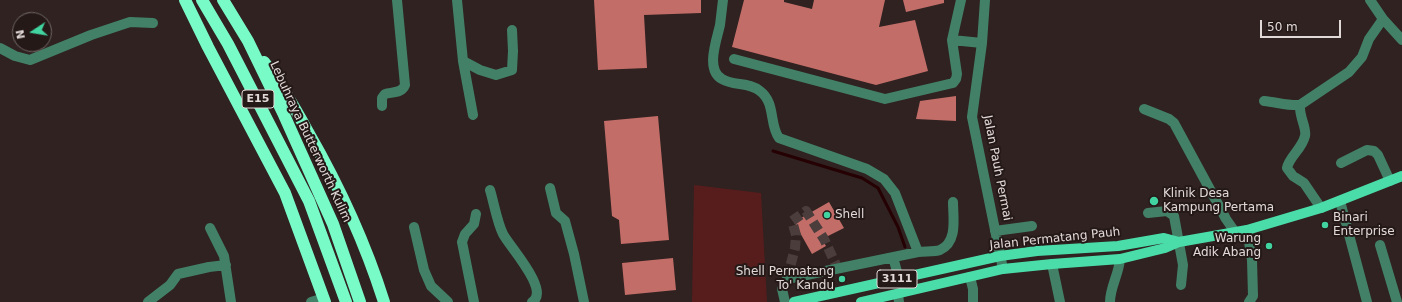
<!DOCTYPE html>
<style>
body{margin:0}
#map{position:relative;width:1402px;height:302px;overflow:hidden;background:#2f2221;font-family:"DejaVu Sans",sans-serif}
canvas{display:block}
.north{position:absolute;left:12px;top:12px;width:40px;height:40px;box-sizing:border-box;background:#251918;border:1px solid #706665;border-radius:50%;rotate:258deg;font-size:11px;font-weight:700;line-height:16px;text-align:center;color:#e1d9d8}
.north::after{content:'';display:block;margin:auto;width:14px;height:18px;background:#41d4a1;clip-path:polygon(50% 0,100% 100%,50% 72%,0 100%)}
.scale{position:absolute;left:1260px;top:20px;width:81px;height:18px;box-sizing:border-box;border:2px solid #e1d9d8;border-top:0;padding-left:5px;font-size:12px;line-height:14px;white-space:nowrap;color:#e1d9d8;-webkit-text-stroke:3px #251918;paint-order:stroke}
</style>
<div id="map">
<canvas width="1402" height="302"></canvas>
<div class="north">N</div>
<div class="scale">50 m</div>
</div>
<script>
const g = document.querySelector('canvas').getContext('2d');
g.lineJoin = 'round';
function paint(path, color) { g.fillStyle = color; g.fill(path, 'evenodd'); }
function strokePath(path, color, width, dash) { g.strokeStyle = color; g.lineWidth = width; g.lineCap = dash ? 'butt' : 'round'; g.setLineDash(dash || []); g.stroke(path); }
function drawText(font, color, halo, rows, align = 'center') {
  g.font = font + ' "DejaVu Sans",sans-serif'; g.lineWidth = 4; g.setLineDash([]); g.textBaseline = 'middle'; g.strokeStyle = halo; g.fillStyle = color; for (const [text, x, y, turn = 0] of rows) {
    g.save(); g.translate(x, y); g.rotate((+turn || 0) * Math.PI / 180); g.textAlign = isNaN(turn) ? turn : align; if (halo) g.strokeText(text, 0, 0); g.fillText(text, 0, 0); g.restore();
  }
}
const green = new Path2D(`
 M694,185L761,193L767,302H692Z`);
const stream = new Path2D(`
 M773,151L862,178L878,188L898,227L905,247`);
const building = new Path2D(`
 M594,0H701V13L644,15L647,68L598,70Z
 M744,0H784V2L812,9L814,0H885L879,27L915,20L928,71L876,85L732,47Z
 M903,0H944V3L906,12Z
 M956,96V121L916,119L920,101Z
 M658,116L669,240L621,244L619,220L612,216L604,121Z
 M829,202L844,228L822,239L826,246L812,254L794,222Z
 M673,258L676,290L625,295L622,263Z`);
const minorTunnel = new Path2D(`
 M787,279L795,248L796,235L792,221L806,211L824,239L838,269`);
const minor = new Path2D(`
 M457,0L463,61L473,115
 M723,0C722,8 721,17 720,25C717,39 705,70 722,79C733,86 750,82 760,91C776,103 769,125 779,138L867,169L884,179L895,193L918,252
 M961,0L952,40L982,43
 M985,0L982,43L972,117L1003,269
 M1370,0L1383,19L1402,40
 M0,48L15,56L30,60L91,35L130,22L153,23
 M734,59L885,99L953,83L956,79L957,74L952,40
 M463,61L480,70L496,75L512,70L513,51L512,30
 M1264,101C1276,102 1288,106 1300,105L1349,72L1362,57L1369,39L1383,19
 M1300,105C1299,117 1307,128 1305,136C1302,149 1289,157 1287,168L1293,176L1304,183L1321,208
 M382,106V98L385,94C393,92 402,93 405,85L397,0
 M1144,109L1169,119L1174,123L1226,219L1235,232
 M1341,163L1367,150L1374,151L1378,155L1390,181
 M550,188L556,213L565,221L574,254L584,302
 M490,190C494,203 497,222 503,234C509,246 551,291 532,302
 M1340,201L1367,302
 M1148,213L1167,211L1174,216L1183,265L1181,285
 M414,227L424,270L431,286L448,302
 M210,228L224,256L231,302
 M1247,230L1252,260L1253,296L1249,302
 M995,231L1032,226
 M1380,245L1397,302
 M893,257L899,279
 M1052,264L1060,302
 M970,277L973,289V302
 M898,294L899,302
 M148,302L170,285L178,274L209,267L226,265
 M311,302L324,298
 M474,302L462,242L465,234L474,224L476,214
 M785,302L782,289L787,279L918,252C925,251 934,252 940,250C958,242 953,218 953,202
 M1110,302C1110,287 1119,274 1120,259`);
const major = new Path2D(`
 M794,302L1000,256L1037,251L1118,246L1164,238L1179,242
 M861,302L1003,269L1052,264L1120,259L1165,248L1179,242L1247,230L1321,208L1402,176`);
const highway = new Path2D(`
 M185,0L208,47L285,193L325,302
 M202,0L228,44L309,201L346,302
 M223,0L248,41L284,115L333,224L360,302
 M264,62C281,84 295,108 308,132C339,186 365,242 384,302`);
const markers = [
 [1154,201,5,"#41d4a1"],
 [827,215,4,"#41d4a1"],
 [1325,225,4,"#41d4a1"],
 [1269,246,4,"#41d4a1"],
 [842,279,4,"#41d4a1"]
];
const shields = [
 [258,99,32],
 [897,279,40]
];
const shieldNames = [
 ["E15",258,99],
 ["3111",897,279]
];
const streetNames = [
 ["Lebuhraya Butterworth Kulim",310,142,65],
 ["Jalan Pauh Permai",997,168,79],
 ["Jalan Permatang Pauh",1055,239,-6]
];
const poiNames = [
 ["Klinik Desa",1163,194],
 ["Kampung Pertama",1163,208],
 ["Shell",835,215],
 ["Binari",1333,218],
 ["Enterprise",1333,232],
 ["Warung",1261,239,"right"],
 ["Adik Abang",1261,253,"right"],
 ["Shell Permatang",834,272,"right"],
 ["To' Kandu",834,286,"right"]
];
paint(green, '#561d1c');
strokePath(stream, '#260103', 3);
paint(building, '#c36d68');
strokePath(minorTunnel, '#4a3d3c', 10, [10, 5]);
strokePath(minor, '#428167', 10);
strokePath(major, '#4adda9', 10);
strokePath(highway, '#79fbc8', 12);
for (const [x, y, r, color] of markers) { const dot = new Path2D(); dot.arc(x, y, r, 0, 2 * Math.PI); g.fillStyle = color; g.fill(dot); strokePath(dot, '#251918', 1.5); }
for (const [x, y, w] of shields) { const box = new Path2D(); box.roundRect(x - w / 2, y - 9, w, 18, 3); g.fillStyle = '#251918'; g.fill(box); strokePath(box, '#e1d9d8', 1); }
drawText('bold 11px', '#e1d9d8', null, shieldNames);
drawText('12px', '#e1d9d8', '#251918', streetNames);
drawText('12px', '#e1d9d8', '#251918', poiNames, 'left');
</script>
